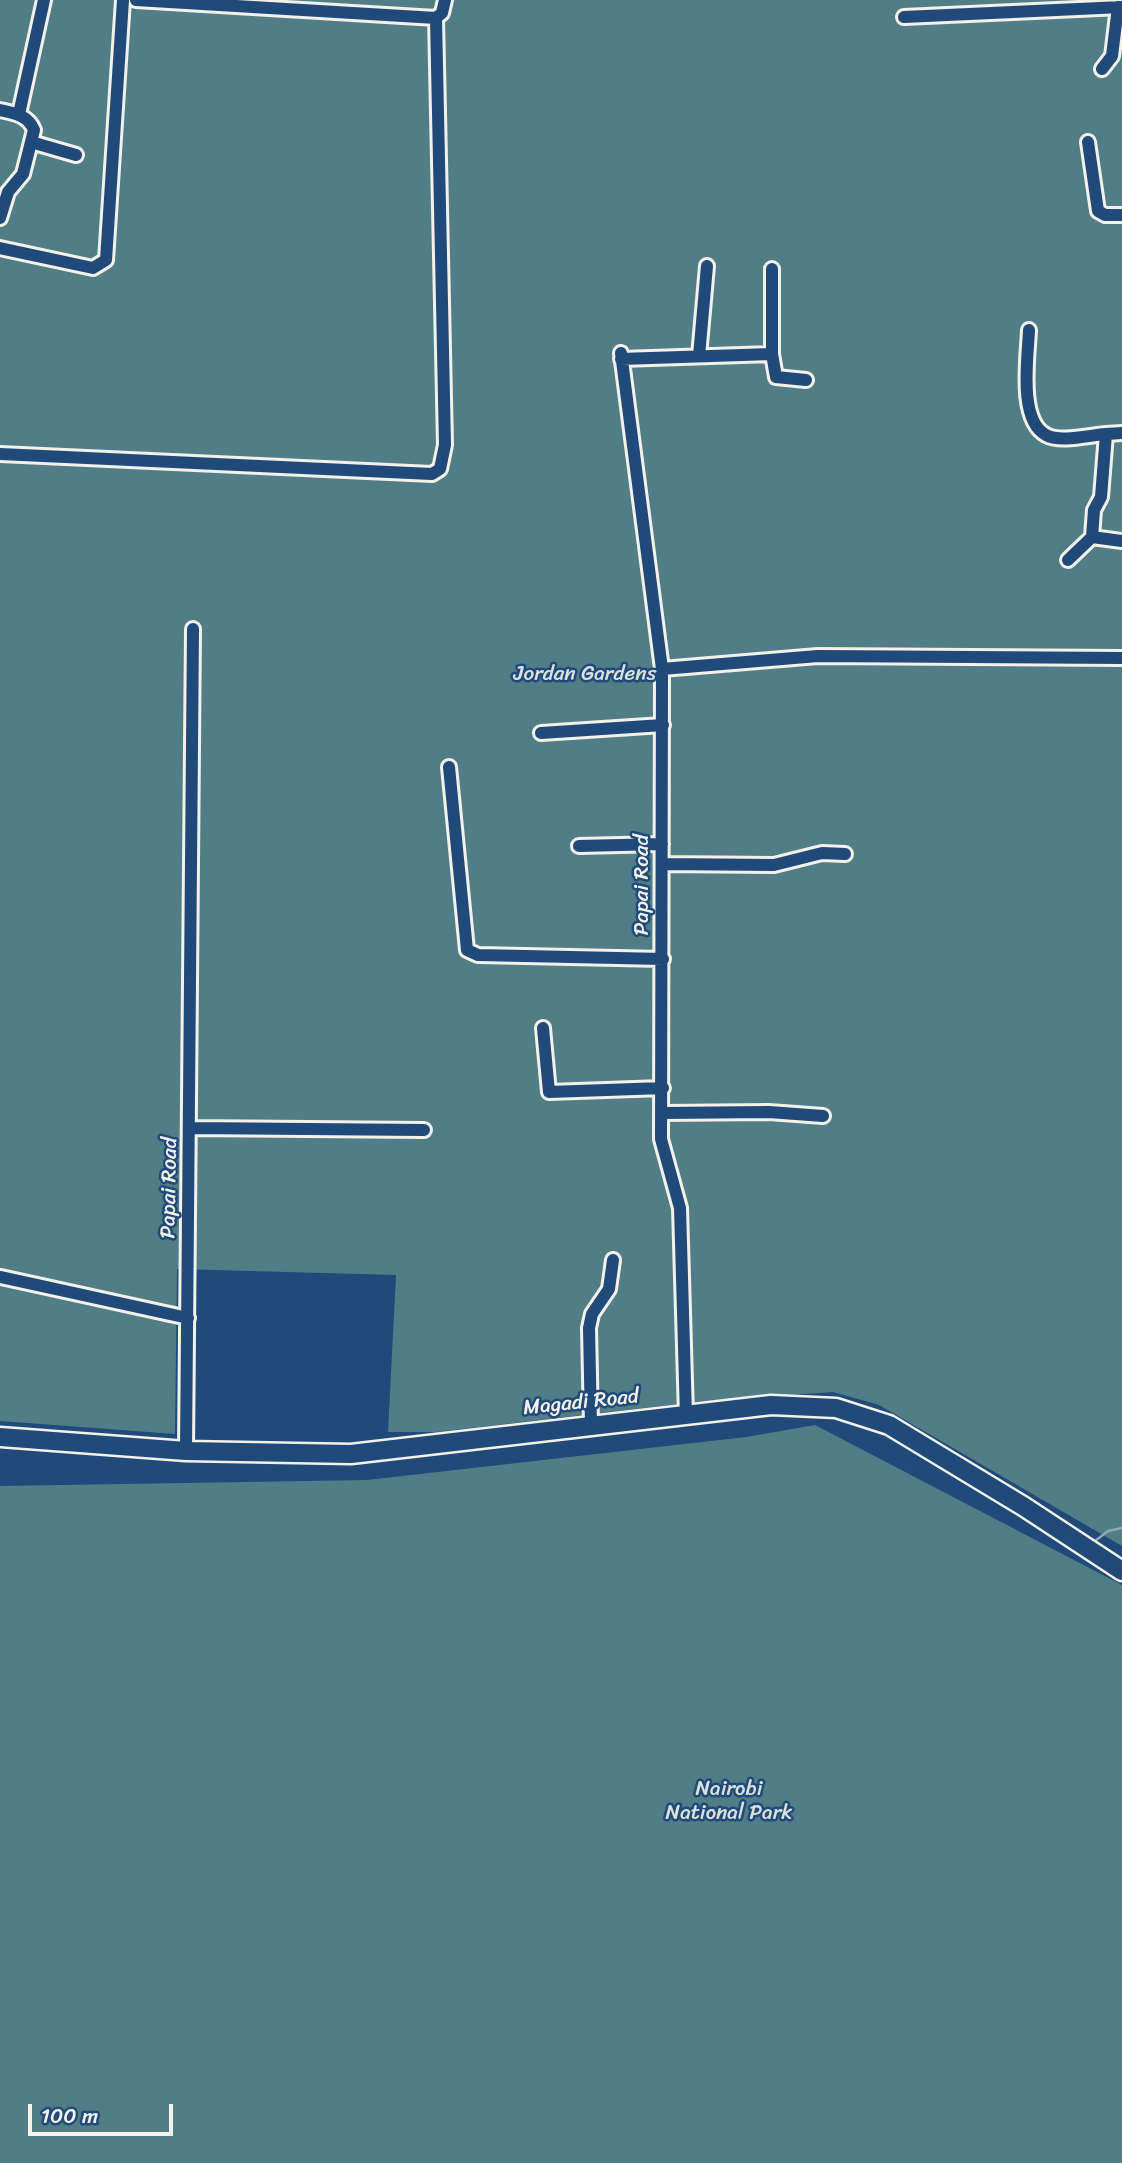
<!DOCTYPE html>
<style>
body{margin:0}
#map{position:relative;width:1122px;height:2163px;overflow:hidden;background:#1f4a7a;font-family:Sriracha,sans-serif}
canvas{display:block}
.scale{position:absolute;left:28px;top:2104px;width:145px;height:32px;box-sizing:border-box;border:4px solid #f4f1e8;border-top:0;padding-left:9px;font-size:21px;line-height:24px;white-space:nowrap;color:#f4f1e8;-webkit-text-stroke:5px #1f4a7a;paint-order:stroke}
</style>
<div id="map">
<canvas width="1122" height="2163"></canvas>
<div class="scale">100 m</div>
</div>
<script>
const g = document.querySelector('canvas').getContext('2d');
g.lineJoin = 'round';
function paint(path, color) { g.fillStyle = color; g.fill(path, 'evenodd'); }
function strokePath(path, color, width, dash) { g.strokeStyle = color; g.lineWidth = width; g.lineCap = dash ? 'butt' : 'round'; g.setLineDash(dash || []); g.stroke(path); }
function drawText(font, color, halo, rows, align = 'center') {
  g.font = font + ' Sriracha,sans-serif'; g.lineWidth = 5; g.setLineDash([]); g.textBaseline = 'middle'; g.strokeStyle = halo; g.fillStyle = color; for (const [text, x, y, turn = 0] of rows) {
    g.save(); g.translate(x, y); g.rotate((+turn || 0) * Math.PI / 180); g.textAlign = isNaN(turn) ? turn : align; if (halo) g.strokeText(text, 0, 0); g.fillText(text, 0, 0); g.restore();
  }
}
const green = new Path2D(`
 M0,0H1122V1546L879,1405L833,1392L704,1401L436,1432H388L396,1275L177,1269L175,1434L0,1421Z
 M815,1425L1122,1585V2163H0V1486L367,1480L746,1437Z`);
const stream = new Path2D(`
 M1095,1541L1108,1531L1122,1528`);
const minor = new Path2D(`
 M136,0L436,18L442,13L445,0
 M904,17L1122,7
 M1102,69L1112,56L1118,7
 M0,110C14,113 28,115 34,130L23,174L8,192L0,218
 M19,114L44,0
 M31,142L76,155
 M1088,142L1098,211L1105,215H1122
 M0,248L93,268L106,260L123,0
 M1029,330C1028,357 1018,420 1046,435C1060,443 1090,435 1106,434
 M621,353L662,669L661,1139L680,1208L686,1416
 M772,354L776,377L806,380
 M699,356L707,266
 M621,359L772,354V269
 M1122,433L1106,434L1101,497L1094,510L1092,537L1122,541
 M0,454L432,474L440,469L445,445L436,18
 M1068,560L1092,537
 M662,669L818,656L1122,658
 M541,733L663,725
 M449,767L467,950L478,955L663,959
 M579,846L662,844
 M662,864L774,865L822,853L845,854
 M543,1028L549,1092L663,1088
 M662,1113L769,1112L823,1116
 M190,1128L424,1130
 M1,1277L188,1318
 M591,1424L589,1328L592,1314L609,1289L613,1260
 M186,1451L193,629`);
const highway = new Path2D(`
 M0,1437L186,1451L351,1454L771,1405L836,1408L889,1425L1023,1506L1122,1571`);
const parkNames = [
 ["Jordan Gardens",585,675],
 ["Nairobi",729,1790],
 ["National Park",729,1814]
];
const streetNames = [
 ["Papai Road",643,885,-90],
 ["Papai Road",170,1188,-89],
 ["Magadi Road",581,1403,-6]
];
paint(green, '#507d86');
strokePath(stream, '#8da7bf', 2.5);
strokePath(minor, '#f4f1e8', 18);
strokePath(highway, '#f4f1e8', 23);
strokePath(minor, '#1f4a7a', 12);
strokePath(highway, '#1f4a7a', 18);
drawText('21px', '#dbe0d9', '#1f4a7a', parkNames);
drawText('21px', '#f4f1e8', '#1f4a7a', streetNames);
</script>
